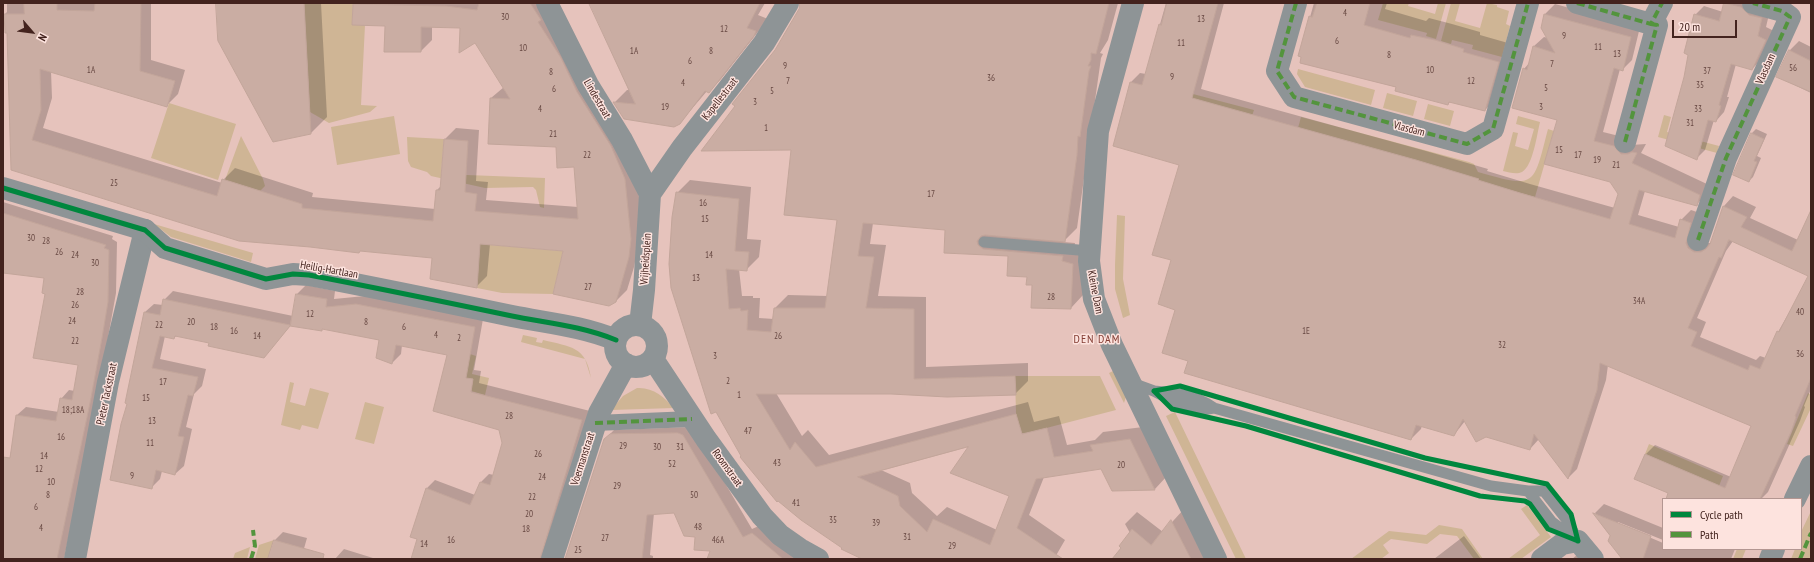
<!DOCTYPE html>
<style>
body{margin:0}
#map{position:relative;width:1814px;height:562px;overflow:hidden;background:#e6c3bc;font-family:"PT Sans Narrow",sans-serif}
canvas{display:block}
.frame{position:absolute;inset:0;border:4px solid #43231e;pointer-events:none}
.legend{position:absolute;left:1662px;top:498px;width:140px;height:52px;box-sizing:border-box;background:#fde3de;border:1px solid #b39691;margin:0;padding:5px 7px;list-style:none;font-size:12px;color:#43231e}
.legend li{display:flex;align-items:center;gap:8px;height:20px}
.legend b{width:20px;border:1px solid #b39691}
.north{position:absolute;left:12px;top:12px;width:40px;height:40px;-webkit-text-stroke:3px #fde3de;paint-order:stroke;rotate:118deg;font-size:11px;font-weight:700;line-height:16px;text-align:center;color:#43231e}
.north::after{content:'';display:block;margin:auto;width:14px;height:18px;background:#43231e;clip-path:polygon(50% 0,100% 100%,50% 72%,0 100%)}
.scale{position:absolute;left:1672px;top:20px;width:65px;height:18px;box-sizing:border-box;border:2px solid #43231e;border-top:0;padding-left:5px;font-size:12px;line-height:14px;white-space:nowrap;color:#43231e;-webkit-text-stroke:3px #fde3de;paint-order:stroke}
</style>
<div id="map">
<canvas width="1814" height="562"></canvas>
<div class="frame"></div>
<ul class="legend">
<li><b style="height:5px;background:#00873e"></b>Cycle path</li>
<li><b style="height:5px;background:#53943d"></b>Path</li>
</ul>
<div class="north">N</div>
<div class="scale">20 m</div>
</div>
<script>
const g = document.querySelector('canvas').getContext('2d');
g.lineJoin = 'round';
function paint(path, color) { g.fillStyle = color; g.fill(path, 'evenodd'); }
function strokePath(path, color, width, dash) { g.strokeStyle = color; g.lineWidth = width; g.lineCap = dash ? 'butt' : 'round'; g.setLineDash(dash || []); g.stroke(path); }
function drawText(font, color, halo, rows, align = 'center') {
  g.font = font + ' "PT Sans Narrow",sans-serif'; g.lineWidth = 3; g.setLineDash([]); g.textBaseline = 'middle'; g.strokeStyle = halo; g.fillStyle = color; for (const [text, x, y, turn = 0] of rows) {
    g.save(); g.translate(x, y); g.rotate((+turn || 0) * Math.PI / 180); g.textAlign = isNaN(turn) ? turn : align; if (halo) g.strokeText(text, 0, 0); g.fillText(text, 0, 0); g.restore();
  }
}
const green = new Path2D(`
 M304,3H353L352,24L365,25L361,105L377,106L370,112L329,123L310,112Z
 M1383,3H1409L1408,6L1435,14L1438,3H1446L1436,39L1426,36L1427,33L1378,20Z
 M1451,3H1460L1455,21L1480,28L1487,3L1497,5V7L1509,11L1506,24L1510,26L1502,57L1472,49L1473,45L1452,40L1451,44L1441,41Z
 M1298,69L1375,90L1371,105L1305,87L1297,74Z
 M1387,93L1417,101L1413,116L1383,108Z
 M1193,94L1254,110L1252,116L1192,98Z
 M169,103L236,124L218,180L151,158Z
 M1428,104L1454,111L1450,126L1424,119Z
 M1664,115L1671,117L1667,132L1719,146L1717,153L1658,137Z
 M394,116L400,154L337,165L331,127Z
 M1518,116L1540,122C1537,134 1533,166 1522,172C1516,175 1509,172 1503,171L1513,132L1518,133L1515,146L1528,150L1534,129L1516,124Z
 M1301,117L1469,162L1474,164L1478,172C1537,189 1533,186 1548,129L1554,131L1535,197L1478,181V179L1298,128Z
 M241,136L263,179L265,186L260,191L225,180Z
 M407,137L444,139L441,174L545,178L544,208L540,207L536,190L533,187L485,188L431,176L427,172L411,167L408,161Z
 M1117,215L1125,216L1123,279L1130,315L1123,318L1115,289V265Z
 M154,224L253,253L251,262L171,237Z
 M480,244L563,251L553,294L502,293L477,288Z
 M523,335L537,338L536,342L542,343L543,340C571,347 586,346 591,378L585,359L521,342Z
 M470,354L476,356L472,374L489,378L485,395L471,391L473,379L465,378Z
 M1115,370L1127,394L1124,403L1109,373Z
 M1015,376H1100L1116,410L1027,433H1021L1016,413Z
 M290,382L294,383L290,402L305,406L310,388L329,393L318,429L302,425L300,430L281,425Z
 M637,388C653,387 664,397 674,408L611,410L623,396Z
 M1808,393L1811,395V408L1793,446L1787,444Z
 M365,402L384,407L374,444L355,439Z
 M1175,412L1246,559H1236L1166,416Z
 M1649,444L1723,476L1719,486L1645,454Z
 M1527,505L1551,537L1521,559H1508L1540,535L1521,509Z
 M1811,511V559H1791L1795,549H1801V532Z
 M1439,525L1462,529L1483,559H1474L1457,536L1440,534L1427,544L1391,539L1383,545L1389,553L1381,559H1351L1389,531L1426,535Z
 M274,540L268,559H255L259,545Z
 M250,547L247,559H233L235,553Z
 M1737,549H1746L1742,559H1733Z`);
const shadow = new Path2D(`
 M7,3H151V60L185,70L178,94L166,106L51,71L52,98L43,128L222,183L223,180L235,168L313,193L312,197L435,209L437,190L441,186L445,139L456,128L479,130L476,181L488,182L486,200L578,207L575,166L557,146L491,98L504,87L475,42L461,27L432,26V40L421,51L386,25L354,5L356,3H548L636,167L642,227L634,267L627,290L616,301L564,250L490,244L487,276L476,287L434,257L12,170L8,32L5,14L7,12Z
 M217,3H321L327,117L311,133Z
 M590,3H765L758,15L768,19L721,79L709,92L707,91L679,124L615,102L627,90H629Z
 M801,3H1118L1108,40L1100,53L1103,54L1101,58L1077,228L1063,242L1075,243L1074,249L1085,251L1083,295L1071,308L1033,284L1010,255L945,252L946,229L873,223L870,244L886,245L878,296L926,297V367L1028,363V381L1015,394L776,393L802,436L808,430L829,455L1028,402L1034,422L1059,416L1067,445L1095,440L1103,432L1143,427L1167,476L1155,489L1112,490L1102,467L1044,477L1029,515L1065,540L1054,559H865L843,547L743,456L677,193L690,180L751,187L747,239L761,240L759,257L746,270L739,269L742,296H753V298H760L759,318L774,319L775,308L788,295L828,296L838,219L792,149L736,105L776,50L800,10ZM971,445L1010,496L997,530L947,507L937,516L912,493L910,483L881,470Z
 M1166,3H1224L1201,89L1426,151L1488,169L1487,171L1530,184L1615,208L1619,194L1611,181L1558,119L1524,69L1530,62L1534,46L1544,37L1548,38L1542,28L1545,14L1555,4L1640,27L1632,60L1622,70L1620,69L1603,132L1623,137L1631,145L1646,144L1641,153L1709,185L1706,195L1696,205L1645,191L1638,215L1679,227L1681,220L1691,210L1700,213L1704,243H1711L1724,206L1733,196L1756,207L1750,218L1798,240L1811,219V389L1804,406L1805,407L1800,421L1768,492L1761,499H1667L1669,492L1645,455L1655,445L1731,477L1752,425L1608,365L1606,380L1577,469L1568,478L1539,439L1530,449L1465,421L1454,435L1422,425L1421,429L1411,439L1189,360L1176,309L1172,260L1180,165L1131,82L1140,73L1146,74ZM1733,241L1810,276L1778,332L1766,358L1760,356L1756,360L1700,337L1706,322L1697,318L1726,251Z
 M1314,3H1387L1385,9L1426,21L1429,18L1452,24L1480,32V35L1515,45L1502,93L1485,110L1451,101L1448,104L1299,56Z
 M1725,3H1753L1770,10L1766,27L1774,31L1761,60L1752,69L1736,64L1727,97H1729L1724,112L1716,121L1714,120L1705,150L1697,158L1685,77L1695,15L1704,6L1723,12Z
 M1799,41L1811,47V93L1778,77L1789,51Z
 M1756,129L1767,134L1757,156L1761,158L1753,177L1749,181L1735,175L1752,133Z
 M3,202L113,236L112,239L117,242L116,293L98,393L64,559H3V499L17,415L26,407L59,412L61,399L69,390L75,391L79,364L46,293L45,277L3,272Z
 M306,285L335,291L334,299L365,296L483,319L474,370L481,371L479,383L590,411L551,559H412L418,539L426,489L435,480L475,495L481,482L489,474L494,475L503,443L500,429L434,410L448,354L402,345L401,354L392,363L380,340L323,328L321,330L291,325L264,357L210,342L177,335L174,338L165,336L160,359L206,369L202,386L194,394L186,427L192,429L184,466L175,474L162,471L160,479L151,488L128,403L126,402L145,312L154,304L163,305L164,300L173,291L293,316L297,294Z
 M692,427L752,529L761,525L807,559H708L712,550L696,536L674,512L654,513L650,555L653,556V559H566L605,439L614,430Z
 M1604,504L1663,528V540L1618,522V524L1663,543V549H1735L1731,559H1623L1612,536L1595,513Z
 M1184,509L1210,559H1113L1122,547L1130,533L1125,524L1137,512L1163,532Z
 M283,532L307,538L301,559H269L275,540Z
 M1464,536L1481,559H1434Z
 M344,549L373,558V559H335Z
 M1581,552L1592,559H1572Z`);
const building = new Path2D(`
 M24,3H57V10L94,11L95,3H141L140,71L175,81L167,107L40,69L41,110L32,140L217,196L222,179L302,204V208L433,221L436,190H440L444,139L468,141L465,192L477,194L475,211L578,219L574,167L557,168L556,147L488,144L490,98L510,99L475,43L459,53L460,28L421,27V52H384L385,26L352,25L353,4L446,6L477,10L479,3H530L541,20L538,22L561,58L577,92L611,146L625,179L631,239L629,257L616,302L609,306L553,294L563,251L480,244L477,288L430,279L432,258L360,251L359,253L310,247L239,241L11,170L7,33H5L4,14H24Z
 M216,3H304L311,134L273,142L218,41Z
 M589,3H760L747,28L756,31L754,36L709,93L705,91L680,124L674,127L624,119L613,102L635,104Z
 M800,3H1109L1096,54L1091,53V60L1088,66H1091L1089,71L1080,137L1078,136L1077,155L1065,242L985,235L981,236L977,241L978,245L983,249L1063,256L1062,261L1073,264L1071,309L1031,308L1032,285H1026L1027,277L1007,276L1008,256L944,253L945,230L863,223L858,256L874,257L866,308L914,309V379L1015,376L1016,395L947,397L891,394H756L790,450L795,442L816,467L1016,414L1022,434L1047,428L1054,457L1093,451L1090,445L1130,439L1155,490L1112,491L1101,469L1036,479L1017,528L1063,559H862L841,549L842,548L801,520L778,501L777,502L740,457L741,456L716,412L711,414L671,288L669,264L672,217L676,192L739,199L735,251L749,252L747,271L726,269L729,309L740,308L741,311L748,310L747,330L771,332L774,308H825L837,220L784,215L791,150L701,151L735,106L732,104L775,50L799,9ZM968,447L950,473L1009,496L990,545L933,519L927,532L900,506L898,496L858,477Z
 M1167,3H1218L1192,98L1416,160L1479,179L1478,180L1520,193L1610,219L1618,194L1610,182L1544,164L1557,120L1512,108L1523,68L1527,70L1533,46L1555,53L1541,28L1544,14L1631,37L1623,71L1614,68L1594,141L1614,146L1621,154H1628L1632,152L1637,153L1632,163L1700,195L1697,206L1639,190L1629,224L1675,238L1680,219L1691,223L1686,243L1688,248L1694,252H1701L1706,249L1710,244L1723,206L1747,217L1741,227L1792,251L1811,210V378L1795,416L1796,417L1791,432L1760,499H1666L1668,493L1634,479L1645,454L1725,488L1751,426L1600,363L1597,390L1568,479L1534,434L1530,450L1486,437L1476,442L1463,419L1454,436L1416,425L1411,440L1184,373L1188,361L1162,353L1175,310L1158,304L1171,260L1152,255L1179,165L1113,146L1130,82L1142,85L1159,24L1161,25ZM1729,240L1808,276L1779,332L1777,331L1760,369L1750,365L1748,370L1691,346L1697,332L1688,328L1719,257L1721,258Z
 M1317,3H1370L1364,25L1410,38L1411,35L1435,40L1464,49L1463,52L1499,62L1485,111L1449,102L1448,105L1395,91L1396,87L1300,63L1301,57L1298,56L1309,16L1312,17Z
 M1724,3L1741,7L1749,15L1762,18L1758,36L1766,40L1752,70L1731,64L1719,105L1721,106L1716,122L1708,120L1697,160L1665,146L1684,77L1688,55L1684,53L1694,14L1719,21Z
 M1789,50L1811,61V92L1776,77Z
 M1751,133L1764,139L1754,161L1757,162L1749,182L1733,175Z
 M3,213L106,245L104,248L109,250L108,302L102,338L90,403L57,559H3V457L10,458L16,415L56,421L60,398L72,400L78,365L33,358L45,294L42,293L44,278L3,273Z
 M296,294L327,299L326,307L356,304L475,327L466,378L473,379L471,392L582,420L540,559H411L417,539L410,537L426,488L470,505L480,482L490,485L502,443L499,430L433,411L447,355L396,345L392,364L376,358L379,340L322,329V331L290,326L264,358L208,346L209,343L175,336L174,339L160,336L152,368L198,377L193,396L188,395L178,436L184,437L175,475L156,470L152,489L110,480L121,424L127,404L125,403L144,312L160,315L163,299L290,325Z
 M678,433L683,435L743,537L752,533L783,559H707L710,551L694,550L695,537L684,536L674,513L647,515L642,559H565L604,439L610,434Z
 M1593,513L1651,536L1643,559H1622L1608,541L1610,536Z
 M1171,520L1191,559H1112L1121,548L1119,546L1132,529L1151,545Z
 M274,540L324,554L323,559H268Z`);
const service = new Path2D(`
 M984,242L1090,251
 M1132,383L1154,391L1181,405L1201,410L1214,408
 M1154,391C1176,393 1196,395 1214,408L1491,486L1528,491H1544L1567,520L1578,541
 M1528,491L1552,522L1575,539`);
const pedestrian = new Path2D(`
 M595,423L692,419`);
const minor = new Path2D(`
 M1133,3L1098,131L1089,261L1094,299L1112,345L1216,559
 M1296,3L1277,71L1294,97L1467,144L1493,129L1528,3
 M1577,3L1651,24L1662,3
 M1625,142L1657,25L1651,24
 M1698,240L1726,158L1790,17L1782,11L1753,3
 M75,559L108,382L145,230
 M1542,559L1562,544L1578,541L1593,559`);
const tertiary = new Path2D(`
 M547,3L588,85L622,140L650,194
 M3,188L145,230L165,248L266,279L293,274L309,275C377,288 445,302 512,316C547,323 582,326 616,340
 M650,194L682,148L764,43L788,3
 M615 346a21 21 0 1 1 42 0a21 21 0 1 1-42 0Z
 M640,325L644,290L650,194
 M653,359L706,439L762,516L780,535L800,549L818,559
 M1795,499L1811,466
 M552,559L599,413L626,364
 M1770,559L1774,549`);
const quiet = new Path2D(`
 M1296,3L1277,71L1294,97L1467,144L1493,129L1528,3
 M1577,3L1651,24L1662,3
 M1625,142L1657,25L1651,24
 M1698,240L1726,158L1790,17L1782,11L1753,3
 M595,423L692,419
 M251,559L255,546L253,530
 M1800,559L1811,533`);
const cycleway = new Path2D(`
 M3,188L145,230L165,248L266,279L293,274L309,275C377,288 445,302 512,316C547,323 582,326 616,340
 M1154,391L1180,386L1425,458L1547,484L1571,514L1578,541
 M1154,391L1172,409L1246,426L1480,496L1525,501L1530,504L1548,529L1578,541`);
const numberNames = [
 ["4",1345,13],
 ["30",505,17],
 ["13",1201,19],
 ["12",724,29],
 ["9",1564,36],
 ["6",1337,41],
 ["11",1181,43],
 ["11",1598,47],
 ["10",523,48],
 ["1A",634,51],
 ["8",711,51],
 ["13",1617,54],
 ["8",1389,55],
 ["6",690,61],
 ["7",1552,64],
 ["9",785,66],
 ["56",1793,68],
 ["1A",91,70],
 ["10",1430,70],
 ["37",1707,71],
 ["8",551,72],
 ["9",1172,77],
 ["36",991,78],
 ["7",788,81],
 ["12",1471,81],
 ["4",683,83],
 ["35",1700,85],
 ["5",1546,88],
 ["6",554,89],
 ["5",772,91],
 ["3",755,102],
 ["19",665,107],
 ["3",1541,107],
 ["4",540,109],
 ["33",1698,109],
 ["31",1690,123],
 ["1",766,128],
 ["21",553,134],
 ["15",1559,150],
 ["22",587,155],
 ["17",1578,155],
 ["19",1597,160],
 ["21",1616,165],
 ["25",114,183],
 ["17",931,194],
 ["16",703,203],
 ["15",705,219],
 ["30",31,238],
 ["28",46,241],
 ["26",59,252],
 ["24",75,255],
 ["14",709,255],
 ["30",95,263],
 ["13",696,278],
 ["27",588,287],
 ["28",80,292],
 ["28",1051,297],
 ["34A",1639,301],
 ["26",75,305],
 ["40",1800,312],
 ["12",310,314],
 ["24",72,321],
 ["20",191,322],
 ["8",366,322],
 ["22",159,325],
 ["18",214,327],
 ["6",404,327],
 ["16",234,331],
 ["1E",1306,331],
 ["4",436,335],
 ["14",257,336],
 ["26",778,336],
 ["2",459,338],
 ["22",75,341],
 ["32",1502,345],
 ["36",1800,354],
 ["3",715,356],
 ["2",728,381],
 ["17",163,382],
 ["1",739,395],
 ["15",146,398],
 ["18;18A",73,410],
 ["28",509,416],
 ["13",152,421],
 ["47",748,431],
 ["16",61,437],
 ["11",150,443],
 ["29",623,446],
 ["30",657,447],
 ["31",680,447],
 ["26",538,454],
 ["14",44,456],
 ["43",777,463],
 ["52",672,464],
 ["20",1121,465],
 ["12",39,469],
 ["9",132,476],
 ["24",542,477],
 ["10",51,482],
 ["29",617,486],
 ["8",48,495],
 ["50",694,495],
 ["22",532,497],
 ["41",796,503],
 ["6",36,507],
 ["20",529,514],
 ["35",833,520],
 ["39",876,523],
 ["48",698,527],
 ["4",41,528],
 ["18",526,529],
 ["31",907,537],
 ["27",605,538],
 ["16",451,540],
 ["46A",718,540],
 ["14",424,544],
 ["29",952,546],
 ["25",578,550]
];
const streetNames = [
 ["Vlasdam",1766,69,-65],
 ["Lindestraat",597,99,60],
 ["Kapellestraat",720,99,-52],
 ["Vlasdam",1409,129,15],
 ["Vrijheidsplein",646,259,-86],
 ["Heilig-Hartlaan",329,270,10],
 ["Kleine Dam",1095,292,79],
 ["Pieter Tackstraat",107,394,-78],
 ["Voermanstraat",583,459,-72],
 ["Roomstraat",727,468,54]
];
const neighbourhoodNames = [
 ["DEN DAM",1097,340]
];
paint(green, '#cfb595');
paint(shadow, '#0003');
paint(building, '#caada3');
strokePath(building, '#c2a59a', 1);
strokePath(service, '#8e9496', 11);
strokePath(pedestrian, '#8e9496', 16);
strokePath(minor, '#8e9496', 22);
strokePath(tertiary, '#8e9496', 22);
strokePath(quiet, '#53943d', 4, [8, 4]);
strokePath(cycleway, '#00873e', 5);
drawText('9px', '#674842', null, numberNames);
drawText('11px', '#43231e', '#fde3de', streetNames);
g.letterSpacing = '1px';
drawText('12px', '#833d33', '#fde3de', neighbourhoodNames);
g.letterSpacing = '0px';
</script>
